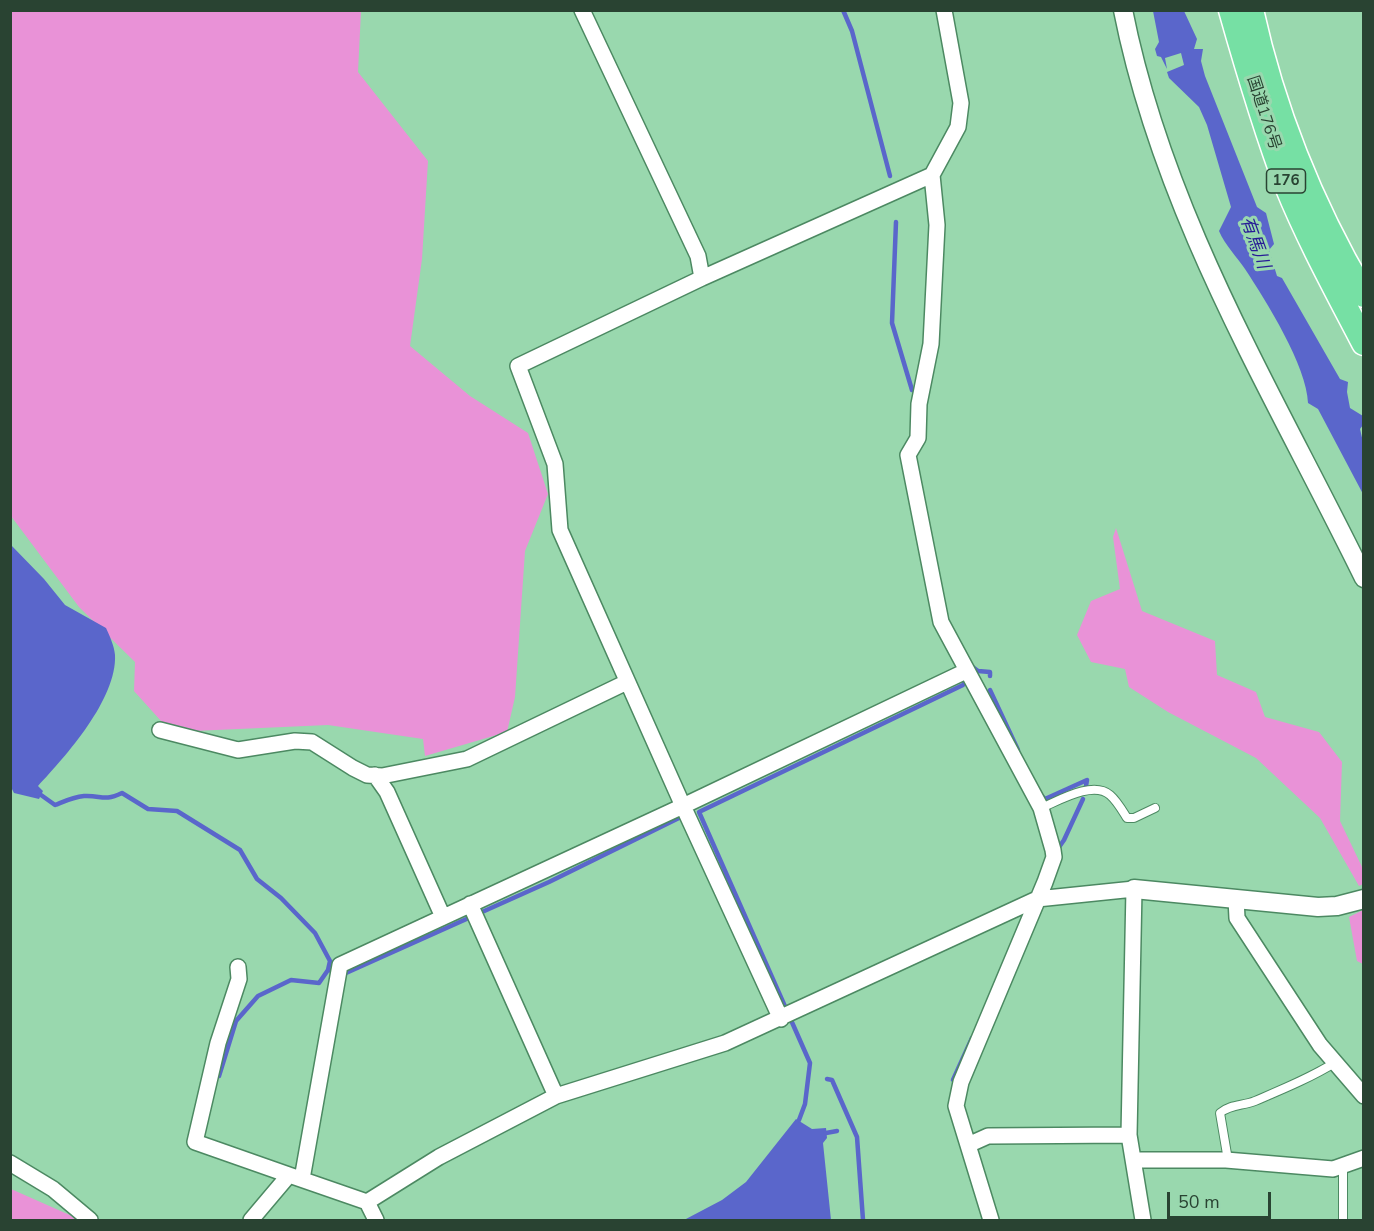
<!DOCTYPE html>
<meta charset="utf-8">
<style>
body{margin:0}
#map{position:relative;width:1374px;height:1231px;overflow:hidden;background:#99d8ae;font-family:"Nunito Sans",sans-serif}
canvas{display:block}
.frame{position:absolute;inset:0;border:12px solid #294332;pointer-events:none}
.scale{position:absolute;left:1167px;top:1192px;width:104px;height:27px;box-sizing:border-box;border:3px solid #294332;border-top:0;padding-left:8px;font-size:18px;line-height:21px;white-space:nowrap;color:#294332;-webkit-text-stroke:4px #99d8ae;paint-order:stroke}
</style>
<div id="map">
<canvas width="1374" height="1231"></canvas>
<div class="frame"></div>
<div class="scale">50 m</div>
</div>
<script>
const g = document.querySelector('canvas').getContext('2d');
g.lineJoin = 'round';
function paint(path, color) { g.fillStyle = color; g.fill(path, 'evenodd'); }
function strokePath(path, color, width, dash) { g.strokeStyle = color; g.lineWidth = width; g.lineCap = dash ? 'butt' : 'round'; g.setLineDash(dash || []); g.stroke(path); }
function drawText(font, color, halo, rows, align = 'center') {
  g.font = font + ' "Nunito Sans","Noto Sans JP",sans-serif'; g.lineWidth = 6; g.setLineDash([]); g.textBaseline = 'middle'; g.strokeStyle = halo; g.fillStyle = color; for (const [text, x, y, turn = 0] of rows) {
    g.save(); g.translate(x, y); g.rotate((+turn || 0) * Math.PI / 180); g.textAlign = isNaN(turn) ? turn : align; if (halo) g.strokeText(text, 0, 0); g.fillText(text, 0, 0); g.restore();
  }
}
const green = new Path2D(`
 M11,11H361L358,72L428,161L422,259L410,346L470,396L528,433L548,494L525,551L515,697L507,732L425,756L423,739L328,725L171,732L134,691L135,662L79,607L11,516Z
 M1116,528L1142,611L1215,641L1217,675L1256,692L1265,717L1319,732L1342,762L1340,821L1363,869V884L1359,886L1320,818L1256,758L1168,712L1129,687L1125,669L1091,662L1077,635L1091,601L1120,589L1113,537Z
 M1363,910V964L1357,961L1349,917Z
 M11,1189L81,1220H11Z`);
const water = new Path2D(`
 M1153,11H1184L1197,39L1194,49H1203L1201,61L1205,76L1257,207L1266,213L1274,244L1269,250L1277,276L1282,278L1340,379L1348,382L1347,392L1350,408L1363,416V425L1360,429L1363,442V494L1318,409L1308,403C1307,366 1266,301 1245,269C1237,257 1225,245 1219,231L1231,207L1207,125L1199,107L1169,78L1167,72L1184,65L1181,53L1165,58L1167,69L1161,57L1157,56L1155,49L1159,42Z
 M11,545L44,579L65,605L106,628C110,637 114,645 115,655C117,699 66,756 38,786L43,791L39,799L14,793L11,787Z
 M796,1119L812,1129L826,1128L827,1138L823,1143L831,1220H684L722,1200L746,1182Z`);
const stream = new Path2D(`
 M843,10L852,31L890,176
 M896,222L892,323L912,390
 M970,665L978,671L990,672V676
 M990,690L1018,750
 M41,795L55,805C65,801 73,797 84,796C102,795 103,802 122,793L148,809L177,811L240,850L257,879L281,898L315,933L330,961L328,970
 M1041,795L1045,799L1087,780L1086,786
 M1057,850L1064,840L1083,799
 M219,1076L236,1021L258,996L291,980L319,983L328,970L346,973L549,882L683,816
 M827,1079L832,1080L857,1137L863,1220
 M953,1080L972,1038
 M799,1120L805,1104L810,1063L699,812L963,685L967,678
 M826,1133L837,1131`);
const service = new Path2D(`
 M1041,808C1058,801 1093,780 1110,795C1117,801 1122,810 1127,818H1134L1155,808
 M1228,1160L1220,1113C1231,1104 1243,1106 1255,1101C1283,1089 1310,1078 1336,1062
 M1343,1166V1220`);
const minor = new Path2D(`
 M582,10L698,256L702,278
 M944,10L961,103L958,127L932,175L937,225L931,344L919,404L918,438L908,455L941,622L1041,808L1053,850L1054,857L1045,882L961,1082L956,1106L991,1220
 M160,730L238,750L295,741L312,742L353,768L367,775L382,776L467,759L627,682
 M375,775L387,792L443,917
 M1236,899L1237,918L1320,1045L1364,1096
 M470,904L556,1096
 M238,967L239,979L218,1043L195,1142L289,1175
 M781,1019L683,806L560,530L555,464L518,366L702,278L932,175
 M968,1145L988,1136L1129,1135
 M1133,1160H1226L1333,1169L1364,1158
 M10,1163L53,1189L90,1220
 M302,1179L340,965L683,806L966,671
 M367,1202L439,1157L556,1096L725,1043L1037,899L1134,889L1129,1135L1143,1220
 M251,1220L289,1175L367,1202L376,1220`);
const tertiary = new Path2D(`
 M1123,10C1164,217 1273,392 1364,578
 M1134,889L1318,907L1337,906L1364,899`);
const trunk = new Path2D(`
 M1231,10C1248,70 1265,128 1287,186C1309,240 1337,291 1364,343
 M1251,10C1273,110 1312,207 1364,295`);
const shields = [
 [1286,181,39]
];
const shieldNames = [
 ["176",1286,181]
];
const streetNames = [
 ["国道176号",1263,113,72]
];
const waterNames = [
 ["有馬川",1254,243,70]
];
paint(green, '#e992d7');
paint(water, '#5a66cb');
strokePath(stream, '#5a66cb', 4.5);
strokePath(service, '#4c8962', 10);
strokePath(minor, '#4c8962', 18);
strokePath(tertiary, '#4c8962', 21);
strokePath(trunk, '#fff', 27);
strokePath(service, '#fff', 8);
strokePath(minor, '#fff', 15);
strokePath(tertiary, '#fff', 18);
strokePath(trunk, '#76e0a4', 24);
for (const [x, y, w] of shields) { const box = new Path2D(); box.roundRect(x - w / 2, y - 12, w, 24, 4.5); g.fillStyle = '#99d8ae'; g.fill(box); strokePath(box, '#294332', 1.5); }
drawText('bold 15px', '#294332', null, shieldNames);
drawText('16px', '#294332', '#99d8ae', streetNames);
drawText('italic 18px', '#271b96', '#99d8ae', waterNames);
</script>
